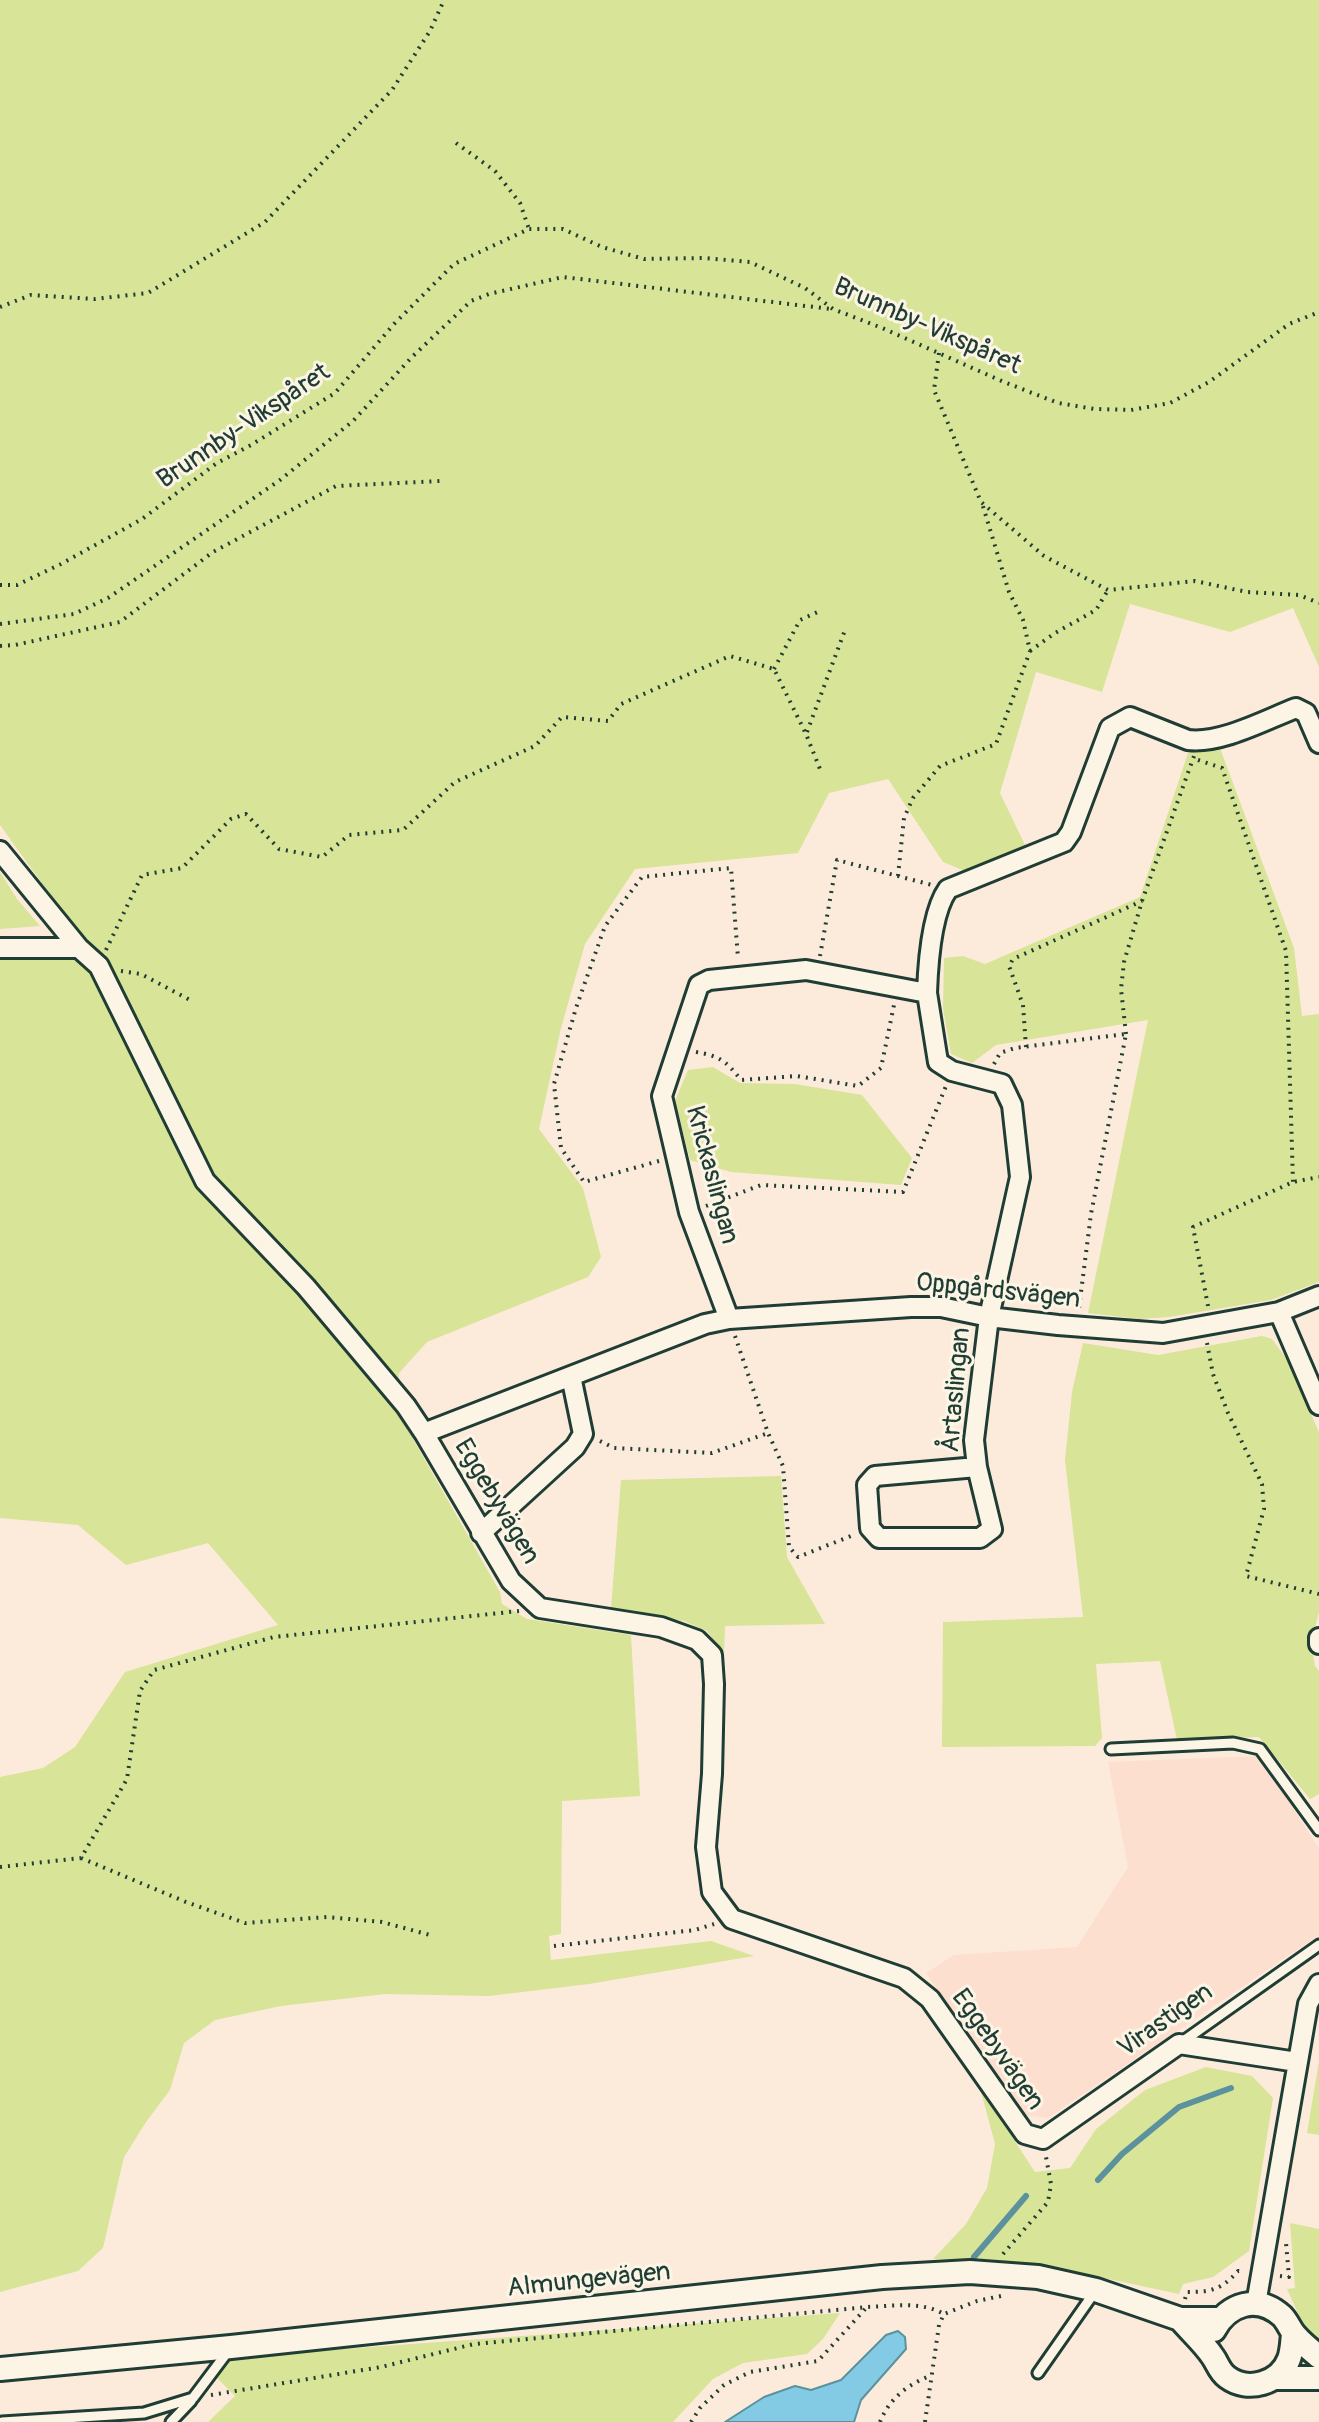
<!DOCTYPE html>
<meta charset="utf-8">
<style>
body{margin:0}
canvas{display:block;background:#fcebdb}
</style>
<canvas width="1319" height="2422"></canvas>
<script>
const g = document.querySelector('canvas').getContext('2d');
g.lineJoin = 'round';
function paint(path, color) { g.fillStyle = color; g.fill(path, 'evenodd'); }
function strokePath(path, color, width, dash) { g.strokeStyle = color; g.lineWidth = width; g.lineCap = dash ? 'butt' : 'round'; g.setLineDash(dash || []); g.stroke(path); }
function drawText(font, color, halo, rows, align = 'center') {
  g.font = font + ' Pangolin,sans-serif'; g.lineWidth = 6; g.setLineDash([]); g.textBaseline = 'middle'; g.strokeStyle = halo; g.fillStyle = color; for (const [text, x, y, turn = 0] of rows) {
    g.save(); g.translate(x, y); g.rotate((+turn || 0) * Math.PI / 180); g.textAlign = isNaN(turn) ? turn : align; if (halo) g.strokeText(text, 0, 0); g.fillText(text, 0, 0); g.restore();
  }
}
const built = new Path2D(`
 M1259,1756L1319,1848V1935L1048,2118L1024,2115L926,1973L954,1955L1077,1947L1128,1867L1108,1762Z`);
const green = new Path2D(`
 M0,0H1319V667L1293,608L1230,632L1130,604L1102,692L1036,672L1000,793L1025,845L965,871L943,862L888,779L829,793L798,853L635,869L585,944L561,1028L539,1129L583,1188L601,1257L588,1277L427,1342L399,1373L396,1409L500,1592L502,1604L527,1619L631,1635L640,1796L562,1801L561,1934L549,1936L551,1960L711,1941L754,1956L589,1984L489,1996L385,1994L281,2006L215,2020L184,2043L170,2090L146,2122L124,2157L103,2248L78,2271L0,2292V1777L43,1768L75,1747L125,1672L278,1625L208,1543L126,1565L78,1525L0,1518V959H55L93,947L59,907L0,825Z
 M1220,748L1294,948L1302,1016L1319,1014V1282L1271,1300L1169,1317L1139,1319L1088,1313L1148,1020L996,1045L972,1063L951,1054L943,1008L944,958L963,956L985,964L1140,897L1188,753Z
 M0,872L17,899L40,926L0,929Z
 M713,1067L740,1083L795,1084L862,1095L912,1158L901,1185L731,1172L690,1160L675,1101L688,1070Z
 M1262,1336L1272,1339L1286,1358L1319,1432V1612L1311,1643L1315,1666L1319,1671V1794L1310,1799L1259,1737L1177,1740L1160,1661L1096,1664L1102,1738L1095,1746L942,1747L943,1622L1083,1617L1065,1460L1072,1392L1083,1343L1158,1355Z
 M781,1476L787,1557L825,1624L725,1626L724,1654L707,1631L684,1621L611,1609L621,1480Z
 M1319,2061V2135L1307,2133Z
 M1206,2067L1252,2076L1273,2098L1249,2251L1213,2277L1183,2284L1179,2294L1038,2264L933,2259L966,2224L987,2188L995,2144L980,2088L1035,2172L1070,2168L1096,2129L1145,2090Z
 M1290,2223L1319,2229V2343L1308,2335L1287,2289L1295,2288Z
 M840,2313L823,2339L807,2354L743,2363L713,2379L673,2422H208L235,2396L215,2376L232,2357Z`);
const water = new Path2D(`
 M898,2331L905,2337L906,2349L861,2400L854,2422H725L764,2397L795,2386L811,2390L841,2380L886,2335Z`);
const stream = new Path2D(`
 M1098,2180L1122,2154L1179,2107L1231,2088
 M974,2257L1026,2196`);
const path = new Path2D(`
 M456,143L495,171L520,203L529,229
 M0,307L31,295L95,299L148,293L265,222L392,90L430,31L444,0
 M939,353L934,390L981,502L1044,556L1108,590L1195,581L1247,592L1299,595L1319,603
 M0,585H17L61,564L142,519L217,463L251,445L335,393L394,324L454,264L529,229H563L602,247L644,259L704,258L750,262L805,288L833,309L882,328L1004,382L1058,403L1095,409L1131,410L1170,403L1209,382L1289,324L1319,312
 M0,624L74,614L108,598L280,480L353,421L412,357L471,301L489,294L563,277L831,309
 M0,646L15,645L120,622L213,552L336,486L440,481
 M1030,651L1055,633L1096,610L1108,590
 M774,669L800,620L822,610
 M807,732L845,630
 M1198,760L1222,768L1286,951L1293,1182
 M898,876L904,818L913,798L940,766L996,744L1030,651L1023,620L1009,592L982,503
 M106,950L142,875L182,868L231,819L246,814L279,849L322,857L349,835L403,830L455,782L535,746L562,717L608,721L621,704L730,656L774,669L806,734L820,769
 M820,956L837,860L932,885
 M121,971L141,974L192,1001
 M1126,1034L1121,989L1124,962L1142,901L1194,756
 M1026,1047L1023,1005L1009,966L1013,959L1142,901
 M696,1052C720,1056 726,1061 741,1080L797,1076L858,1086L881,1068L894,1005
 M994,1064L1000,1053L1015,1048L1126,1034L1091,1214L1079,1308
 M659,1161L584,1182L561,1148L554,1084L576,1008L605,926L642,877L731,868L738,958
 M706,1206L761,1185L903,1192L946,1086
 M1208,1306L1193,1227L1293,1182L1319,1177
 M735,1336L768,1433L783,1466L789,1547L798,1557L856,1534
 M1207,1343L1213,1374L1228,1413L1262,1484L1264,1509L1246,1576L1319,1594
 M600,1441L614,1448L712,1453L768,1433
 M81,1858L186,1902L245,1923L327,1917L382,1922L430,1935
 M0,1867L81,1858L127,1779L140,1691L154,1670L274,1637L519,1611
 M554,1946L695,1930L714,1924
 M1003,2254L1048,2202L1051,2184L1046,2157
 M1280,2276L1289,2277L1286,2243
 M1185,2299L1187,2292C1211,2292 1221,2290 1238,2271L1243,2272
 M211,2395L381,2367L474,2344L867,2307C893,2306 921,2301 944,2314
 M691,2422L700,2408L724,2385L750,2372L818,2361L867,2307
 M880,2422C889,2399 908,2384 930,2376
 M925,2422L939,2325L944,2314L977,2301L1001,2296`);
const service = new Path2D(`
 M1111,1749L1233,1743L1260,1749L1319,1830
 M1182,2042L1319,1945
 M1038,2373L1096,2290
 M2,2422L144,2413L193,2398L229,2350
 M171,2422L191,2401`);
const minor = new Path2D(`
 M0,851L79,948L99,966L205,1181L306,1287L406,1406L424,1433L511,1581L540,1608L661,1627L697,1640L712,1655L714,1684L712,1774L706,1847L712,1892L732,1919L904,1978L930,1999L1025,2134L1043,2139L1179,2044L1297,2062
 M0,948H79
 M927,993C928,964 931,913 948,889L1064,842L1071,832L1110,728L1130,717L1188,740C1221,744 1265,720 1296,708L1306,713L1319,743
 M1279,1312L1319,1296
 M729,1319L689,1212L662,1096L699,985L709,980L806,970L927,993L938,1062L952,1071L1002,1084L1012,1105L1020,1177L989,1317L974,1440L977,1467L875,1476L867,1485L870,1528L879,1538H980L992,1529L977,1467
 M424,1433L705,1324L729,1319L911,1307H941L989,1317L1058,1325L1163,1333L1279,1312L1319,1405
 M481,1533L575,1447L583,1434L571,1376
 M1319,1638V1644
 M1256,2304L1308,2004L1319,1984`);
const tertiary = new Path2D(`
 M1180,2319C1190,2331 1204,2343 1213,2357C1218,2364 1219,2371 1227,2377C1248,2393 1280,2383 1289,2359C1292,2351 1292,2342 1293,2334
 M1214,2330C1228,2304 1257,2294 1282,2316C1288,2322 1290,2330 1296,2336C1303,2344 1311,2350 1319,2357
 M0,2369L231,2347L882,2277L970,2272L1038,2277L1096,2290L1180,2319H1220
 M1275,2378H1319`);
const streetNames = [
 ["Brunnby-Vikspåret",927,327,24],
 ["Brunnby-Vikspåret",244,427,-34],
 ["Krickaslingan",711,1175,75],
 ["Oppgårdsvägen",998,1292,6],
 ["Årtaslingan",957,1390,-85],
 ["Eggebyvägen",496,1502,59],
 ["Virastigen",1166,2021,-35],
 ["Eggebyvägen",997,2050,55],
 ["Almungevägen",589,2281,-6]
];
paint(built, '#fcdfce');
paint(green, '#d8e497');
paint(water, '#83cbe4');
strokePath(water, '#5b929e', 2);
strokePath(stream, '#5b929e', 6);
strokePath(service, '#1f3d34', 15);
strokePath(minor, '#1f3d34', 24);
strokePath(tertiary, '#1f3d34', 28);
strokePath(path, '#1f3d34', 4, [2, 6]);
strokePath(service, '#fcf5e5', 9);
strokePath(minor, '#fcf5e5', 18);
strokePath(tertiary, '#fcf5e5', 22);
drawText('26px', '#1f3d34', '#fcf5e5', streetNames);
</script>
